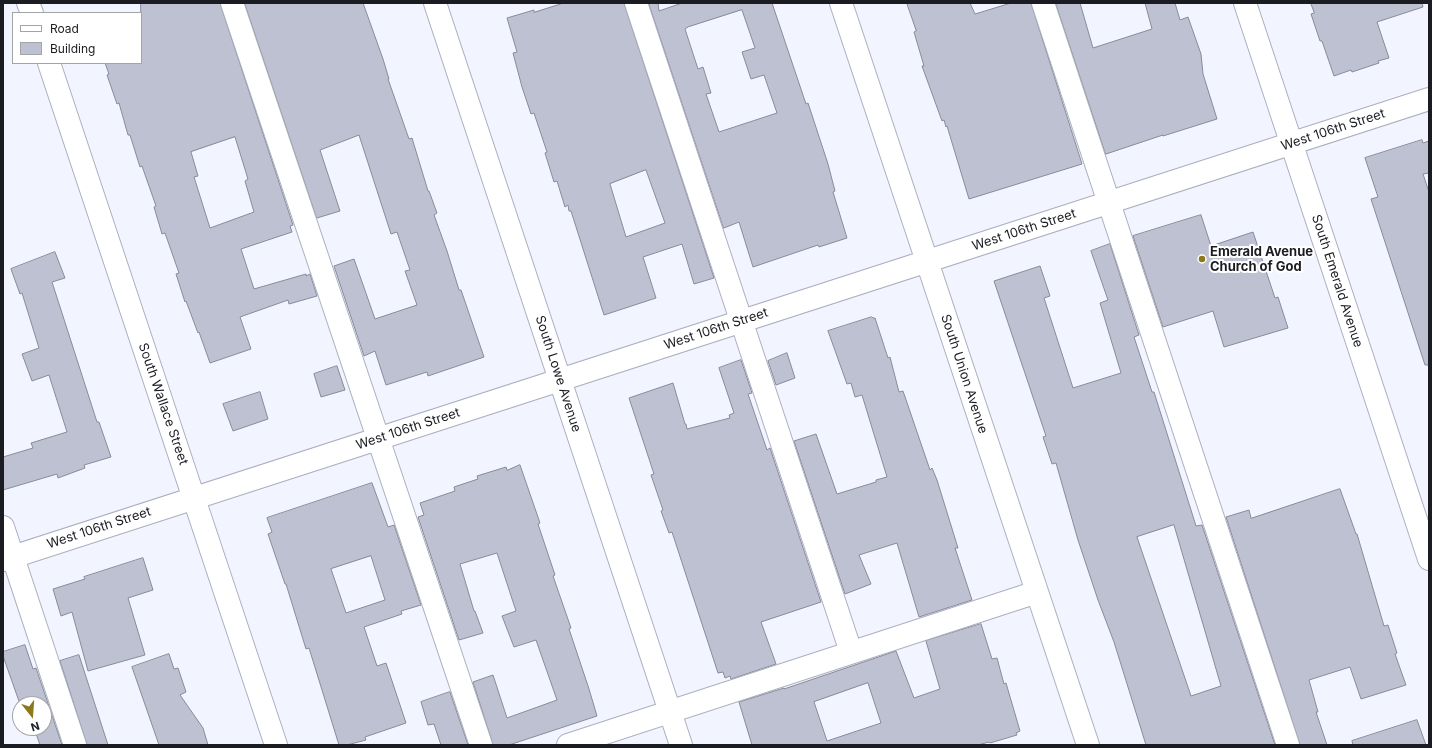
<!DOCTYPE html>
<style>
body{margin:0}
#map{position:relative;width:1432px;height:748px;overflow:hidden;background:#f2f5ff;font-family:Inter,sans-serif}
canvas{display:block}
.frame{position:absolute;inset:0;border:4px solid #1a1c21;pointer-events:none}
.legend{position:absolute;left:12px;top:12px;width:130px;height:52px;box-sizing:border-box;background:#fff;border:1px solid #a3a4a6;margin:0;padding:5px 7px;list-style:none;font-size:12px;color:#1a1c21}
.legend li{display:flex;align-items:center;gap:8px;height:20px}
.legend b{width:20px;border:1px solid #a3a4a6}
.north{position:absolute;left:12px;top:696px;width:40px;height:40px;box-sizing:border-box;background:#fff;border:1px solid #a3a4a6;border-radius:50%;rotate:163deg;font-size:11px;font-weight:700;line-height:16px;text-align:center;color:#1a1c21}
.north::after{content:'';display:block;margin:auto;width:14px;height:18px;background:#8d781c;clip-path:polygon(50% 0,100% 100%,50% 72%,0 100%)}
</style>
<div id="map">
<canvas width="1432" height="748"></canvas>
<div class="frame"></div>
<ul class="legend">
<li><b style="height:5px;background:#fff"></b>Road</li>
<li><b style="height:11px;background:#bdc1d1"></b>Building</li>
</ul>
<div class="north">N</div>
</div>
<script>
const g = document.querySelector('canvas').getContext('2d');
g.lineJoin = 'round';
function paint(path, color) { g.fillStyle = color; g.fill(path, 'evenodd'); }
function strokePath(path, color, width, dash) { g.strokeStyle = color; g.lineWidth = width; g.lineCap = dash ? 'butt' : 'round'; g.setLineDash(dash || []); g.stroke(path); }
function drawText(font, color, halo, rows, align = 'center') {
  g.font = font + ' Inter,sans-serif'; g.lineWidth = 4; g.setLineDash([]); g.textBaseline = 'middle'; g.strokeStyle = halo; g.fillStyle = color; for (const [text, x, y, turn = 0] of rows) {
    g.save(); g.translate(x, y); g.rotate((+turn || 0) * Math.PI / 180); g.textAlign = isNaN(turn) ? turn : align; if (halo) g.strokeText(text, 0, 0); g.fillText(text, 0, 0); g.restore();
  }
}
const building = new Path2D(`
 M141,3H220L293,225L290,226L292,232L241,249L254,289L306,274V276L310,274L317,296L289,304L288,300L240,317L251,349L210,363L199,332L198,333L186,301L185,302L176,274L179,273L165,233L162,234L154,207L156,206L142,166L140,167L130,135H128L119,103L117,104L107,75L109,74L105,63H141ZM235,137L248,179L245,181L254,212L210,228L194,177L198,176L191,152Z
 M245,3H363L383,59L389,79H388L409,139L412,138L428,191H429L437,213L434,215L447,251L459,290H461L484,357L428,376L427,372L386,385L375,351L364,356L334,266L354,259L375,319L417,305L405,271L410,270L397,232L391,234L359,135L320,150L340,211L317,218Z
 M564,3H624L714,278L694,284L682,244L643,257L656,298L604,315L571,211H569L568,205L565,207L557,181L554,182L545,153L547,152L534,113L531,114L522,87L513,53L517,52L507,18L534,10V12ZM646,170L665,223L626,237L610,184Z
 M649,3H658L659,11L682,3H772L806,104L808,103L828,164L835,191L833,192L847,238L819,247L818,245L753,267L739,222L724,228ZM742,10L755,48L742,52L751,79L764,75L777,113L719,132L706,94L711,93L703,67L698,69L685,29L688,27Z
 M907,3H970L975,14L1011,3H1031L1082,164L969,199L947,126L946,127L944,120L942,121L922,66H924L914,32L916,31Z
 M1056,3H1080L1093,48L1152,29L1145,3H1175L1180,20L1188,17L1201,54L1203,74L1217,119L1163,136V135L1106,154Z
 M1311,3H1422L1423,7L1377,22L1389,58L1378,61L1379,63L1352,72L1351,70L1334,76L1322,41H1320L1311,14L1314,13Z
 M1422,140L1423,143L1429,141V173L1423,174L1429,192V365H1425L1371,199L1378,197L1365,158Z
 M1201,215L1211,246L1253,232L1275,298L1278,297L1288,328L1224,347L1213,311L1163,327L1133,236Z
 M1110,244L1139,335L1134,337L1152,392H1154L1196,526L1202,525L1275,745H1146L1114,642L1098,600L1078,540L1056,463L1052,464L1043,437L1046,436L994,281L1040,266L1050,296L1044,298L1073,388L1121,373L1100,303L1108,300L1091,251ZM1174,525L1221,686L1191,696L1137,537Z
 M55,252L65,278L52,282L97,422H99L111,457L84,465L85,468L58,478L57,474L3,490V457L33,448L31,443L67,432L49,375L32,381L22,354L39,348L22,293L20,294L11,269Z
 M872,317L873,318H875L888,358L890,357L899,392L903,391L930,470L932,468L937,480L958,548H955L972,600L919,617L897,543L859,555L871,584L845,594L794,441L816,434L837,494L876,482V480L887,477L862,395L855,397L851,383L847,384L828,331Z
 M787,353L795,378L776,385L768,361Z
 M741,360L752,393L748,394L767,450L770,448L821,602L761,622L776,664L731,679L730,676L725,678L723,672L718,673L672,532L669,533L661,511L663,510L651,475L654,474L629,398L673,383L685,424H686L687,429L730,418L729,415L734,413L719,368Z
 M337,366L345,390L321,397L314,374Z
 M260,392L268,419L233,431L223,404Z
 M520,465L540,523L538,524L555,575L553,576L571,628L569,629L589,689L597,716L509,745H493L473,682L493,675L507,718L557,700L536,640L514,647L502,616L516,611L497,553L460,564L474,611H475L483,633L459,640L418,517L424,515L420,503L455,491L454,487L478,479L477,476L506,467L507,470Z
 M372,483L388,527L394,525L421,605L401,611L402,614L364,627L377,666L386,663L406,723L365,737L366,740L347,745H339L309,648L306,649L286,584H285L268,534L272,532L267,518ZM371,556L385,600L346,613L331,569Z
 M1340,489L1356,534H1357L1384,626L1388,625L1397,653L1395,654L1406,685L1361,699L1350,667L1309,680L1318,712H1316L1327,745H1300L1226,517L1249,510L1251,518Z
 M143,558L153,590L128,598L145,655L88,671L72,612L61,616L53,589L85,579L84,577Z
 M981,624L992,659L997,658L1004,684L1006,683L1020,731L1016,733L1017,735L990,743L989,742L978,745H752L739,702L784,688V689L896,651L914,698L940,689L926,641ZM868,683L881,723L827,741L814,702Z
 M25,645L33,669L36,668L62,745H40L34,728H44V704H20L3,656V652Z
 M169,654L174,669L178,668L186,692L180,695L203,728L208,745H159L132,667Z
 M79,655L108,745H87L60,661Z
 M450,692L468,745H441L434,724L428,725L421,702Z
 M1417,720L1426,745H1353L1352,741Z`);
const minor = new Path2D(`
 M28,3L32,13
 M232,3L481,745
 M435,3L681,745
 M636,3L851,652
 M841,3L1088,745
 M1043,3L1288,745
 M1245,3L1429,559
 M49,63L276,745
 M3,527L75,745
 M3,560L1429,99
 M568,745L1037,592`);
const markers = [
 [1202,259,4,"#8d781c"]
];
const streetNames = [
 ["West 106th Street",1333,130,-18],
 ["West 106th Street",1024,230,-18],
 ["South Emerald Avenue",1337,281,72],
 ["West 106th Street",716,329,-18],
 ["South Lowe Avenue",558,374,72],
 ["South Union Avenue",964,374,72],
 ["South Wallace Street",163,404,71],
 ["West 106th Street",408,429,-18],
 ["West 106th Street",99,528,-18]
];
const poiNames = [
 ["Emerald Avenue",1210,252],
 ["Church of God",1210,267]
];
paint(building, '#bdc1d1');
strokePath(building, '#878b9a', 1);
strokePath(minor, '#acb0bf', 24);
strokePath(minor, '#fff', 22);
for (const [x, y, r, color] of markers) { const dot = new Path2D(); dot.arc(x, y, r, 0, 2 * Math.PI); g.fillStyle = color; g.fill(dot); strokePath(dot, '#fff', 1.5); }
drawText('13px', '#1a1c21', '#fff', streetNames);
drawText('bold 13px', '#1a1c21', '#fff', poiNames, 'left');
</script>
